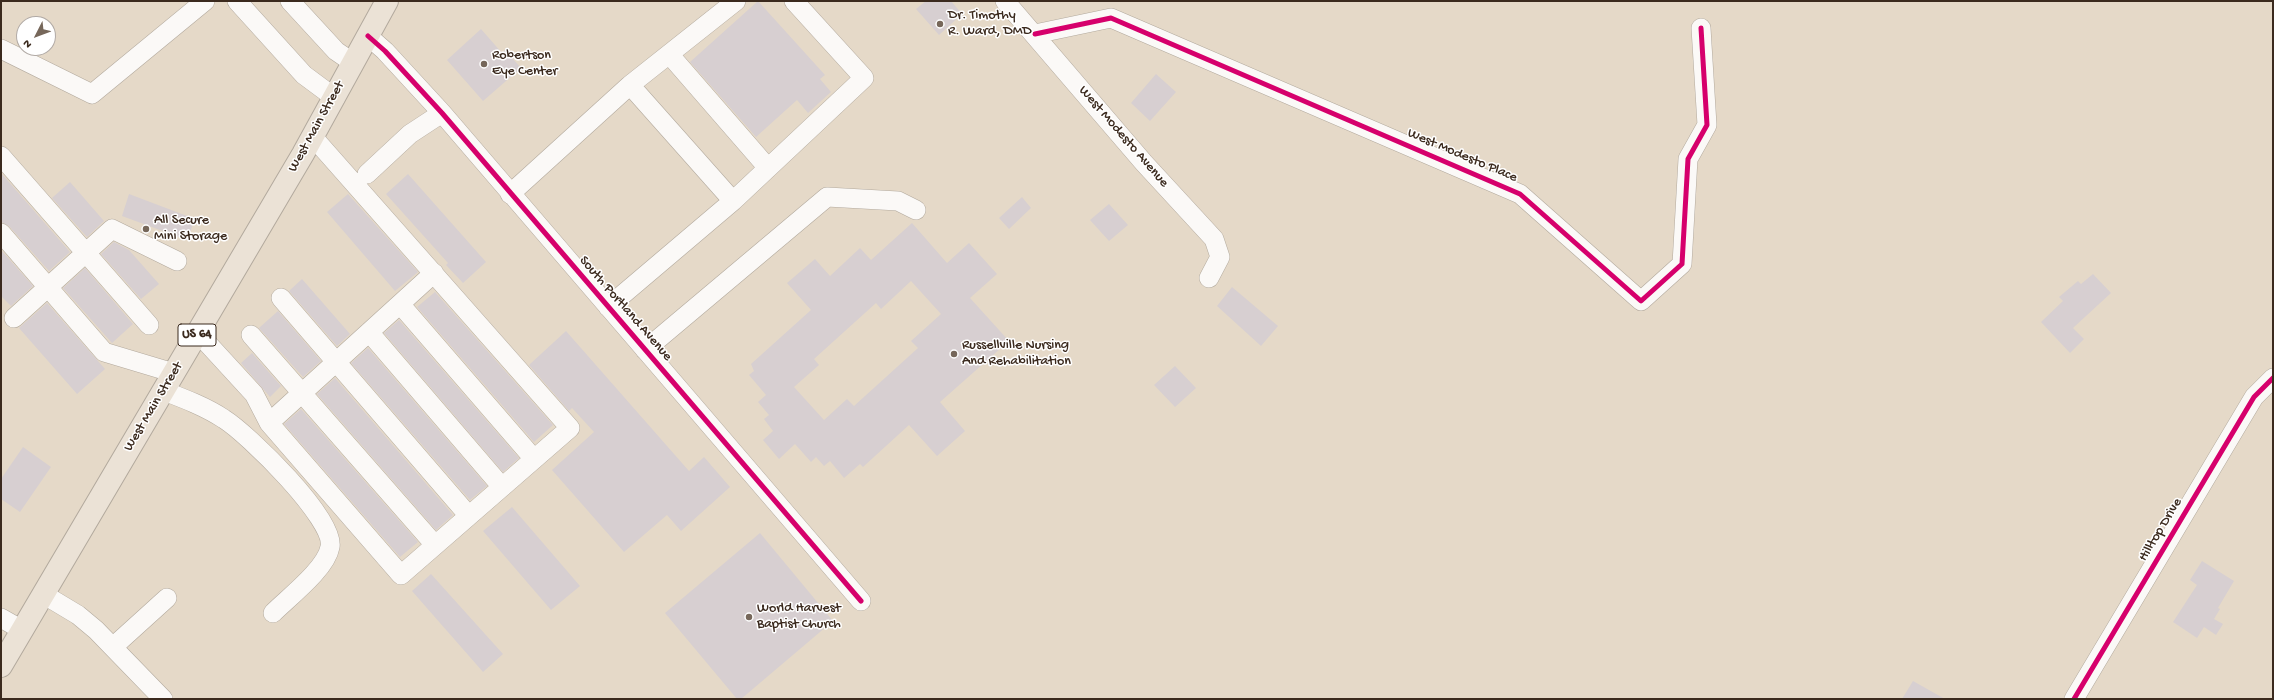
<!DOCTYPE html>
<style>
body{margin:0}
#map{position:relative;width:2274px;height:700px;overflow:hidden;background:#e5d9c8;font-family:"Gochi Hand",sans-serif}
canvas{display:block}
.frame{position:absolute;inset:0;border:2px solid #3b2a1e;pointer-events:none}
.north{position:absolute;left:16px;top:16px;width:40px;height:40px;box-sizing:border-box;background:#fff;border:1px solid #b1aaa5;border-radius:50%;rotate:228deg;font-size:11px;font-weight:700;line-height:16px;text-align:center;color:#3b2a1e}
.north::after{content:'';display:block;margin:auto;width:14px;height:18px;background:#76675a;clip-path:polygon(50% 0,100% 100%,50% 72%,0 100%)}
</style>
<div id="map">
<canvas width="2274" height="700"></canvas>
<div class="frame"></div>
<div class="north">N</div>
</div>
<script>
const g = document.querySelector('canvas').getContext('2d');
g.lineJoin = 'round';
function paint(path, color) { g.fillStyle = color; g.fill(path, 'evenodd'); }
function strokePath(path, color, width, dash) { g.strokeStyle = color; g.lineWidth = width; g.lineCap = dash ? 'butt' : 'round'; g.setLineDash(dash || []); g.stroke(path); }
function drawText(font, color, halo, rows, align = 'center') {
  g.font = font + ' "Gochi Hand",sans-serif'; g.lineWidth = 3; g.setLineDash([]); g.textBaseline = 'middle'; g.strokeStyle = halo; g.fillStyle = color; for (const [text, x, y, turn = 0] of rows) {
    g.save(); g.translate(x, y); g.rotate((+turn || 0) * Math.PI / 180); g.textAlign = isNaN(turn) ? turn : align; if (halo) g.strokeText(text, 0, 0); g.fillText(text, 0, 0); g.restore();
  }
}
const building = new Path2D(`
 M758,1L825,75L820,79L831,92L808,113L797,100L756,137L690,62Z
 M926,1H951L962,14L939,35L916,9Z
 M481,29L502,53L505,50L521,68L483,101L447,60Z
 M1156,74L1176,92L1150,121L1131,103Z
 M1,173L70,252L49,271L9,226L1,222Z
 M408,174L486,262L463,283L446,265L448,263L386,194Z
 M70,182L104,221L87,237L52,198Z
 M129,194L195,219L187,240L122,216Z
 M348,194L418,272L395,291L327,212Z
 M1022,197L1031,208L1009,229L999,218Z
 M1109,204L1128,225L1109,241L1090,220Z
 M912,223L947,263L969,243L997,274L970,298L1009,341L940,402L965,431L937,456L909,425L863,467L860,464L844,478L830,461L824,466L816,457L811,462L795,444L779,459L763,440L773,431L764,419L769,415L758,402L766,395L749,375L754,371L751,364L811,310L787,283L815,259L830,276L860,248L871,260ZM911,281L941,314L911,341L918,348L854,406L847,399L824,420L794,387L819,365L814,359L876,303L881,309Z
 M114,242L129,250L159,284L141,299L101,254Z
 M1,250L33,286L11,306L1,296Z
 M85,268L133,324L112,343L63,288Z
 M2093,274L2111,293L2073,328L2084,339L2070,353L2041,322L2063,301L2059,297L2078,281L2081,284Z
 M302,279L350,334L337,346L289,291Z
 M1232,287L1278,326L1261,346L1217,306Z
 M435,292L553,425L534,442L417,307Z
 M47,303L105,369L77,394L19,328Z
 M278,311L321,361L303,377L259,328Z
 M399,320L519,458L503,472L384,333Z
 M566,331L689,471L704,457L730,487L681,531L667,515L624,552L552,470L594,432L572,408L569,411L529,365Z
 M368,348L487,486L470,500L351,363Z
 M252,353L281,386L270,397L241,363Z
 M1175,366L1196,388L1175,407L1154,385Z
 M335,378L453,515L436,530L317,394Z
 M301,409L418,542L400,557L284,424Z
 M23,447L51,467L20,512L1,499V479Z
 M512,507L580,586L551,610L483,531Z
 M760,533L833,621L741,699H737L665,613Z
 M2202,561L2234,581L2218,608L2220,609L2214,619L2223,624L2216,635L2204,627L2197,638L2173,622L2197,585L2190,580Z
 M431,574L503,654L483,672L412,591Z
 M1913,681L1945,699H1902Z`);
const minor = new Path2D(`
 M237,1L304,75L335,98
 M290,1L336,51L352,62
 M1005,1L1144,163L1214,239L1220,257L1209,278
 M1035,34L1111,18L1520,194L1641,301L1682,264L1688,159L1707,125L1701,28
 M368,36L385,51L442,113L861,601
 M1,49L92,94L205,1
 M669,54L768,168
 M630,85L733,201
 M1,156L149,325
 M367,174L410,134L442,113
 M510,194L630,85L736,1
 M1,233L104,352L174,373
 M281,298L469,516
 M400,304L534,459
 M608,307L733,201L864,78L794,1
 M14,318L112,229L177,261
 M369,332L502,487
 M198,333L254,394L269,423L401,575L570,428L313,137
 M251,335L435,545
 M645,350L827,197L898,201L916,210
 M164,391C185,399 206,407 224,419C248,434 336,520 330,547C326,569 289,597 273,613
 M269,423L434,273
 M43,594L78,615L96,630L163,699
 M1,618L22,630
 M114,646L167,598
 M2074,699L2254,397L2273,378`);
const major = new Path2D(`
 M1,666L303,154L387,1`);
const cycleway = new Path2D(`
 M1035,34L1111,18L1520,194L1641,301L1682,264L1688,159L1707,125L1701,28
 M368,36L385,51L442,113L861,601
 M2074,699L2254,397L2273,378`);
const markers = [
 [940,24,4,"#76675a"],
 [484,64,4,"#76675a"],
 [146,229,4,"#76675a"],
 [954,354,4,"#76675a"],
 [749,617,4,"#76675a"]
];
const shields = [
 [197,335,38]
];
const shieldNames = [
 ["US 64",197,335]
];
const poiNames = [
 ["Dr. Timothy",948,16],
 ["R. Ward, DMD",948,32],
 ["Robertson",492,56],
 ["Eye Center",492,72],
 ["All Secure",154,221],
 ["Mini Storage",154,237],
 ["Russellville Nursing",962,346],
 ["And Rehabilitation",962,362],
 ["World Harvest",757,609],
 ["Baptist Church",757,625]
];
const streetNames = [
 ["West Main Street",317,127,-61],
 ["West Modesto Avenue",1123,137,49],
 ["West Modesto Place",1462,156,23],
 ["South Portland Avenue",625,309,49],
 ["West Main Street",154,407,-59],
 ["Hilltop Drive",2161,530,-59]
];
paint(building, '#d7cfd1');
strokePath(minor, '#b2a99d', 20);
strokePath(major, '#b2a99d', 24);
strokePath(minor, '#fbf9f7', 19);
strokePath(major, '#ebe2d6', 22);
strokePath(cycleway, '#d6006c', 5);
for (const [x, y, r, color] of markers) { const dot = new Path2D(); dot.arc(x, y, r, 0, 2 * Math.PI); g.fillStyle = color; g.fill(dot); strokePath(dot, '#fff', 1.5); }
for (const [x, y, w] of shields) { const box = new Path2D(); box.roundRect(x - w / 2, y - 11, w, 22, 3); g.fillStyle = '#fff'; g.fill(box); strokePath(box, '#3b2a1e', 1); }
drawText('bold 13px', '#3b2a1e', null, shieldNames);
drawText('14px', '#3b2a1e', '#fff', poiNames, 'left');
drawText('14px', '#3b2a1e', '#fff', streetNames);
</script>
